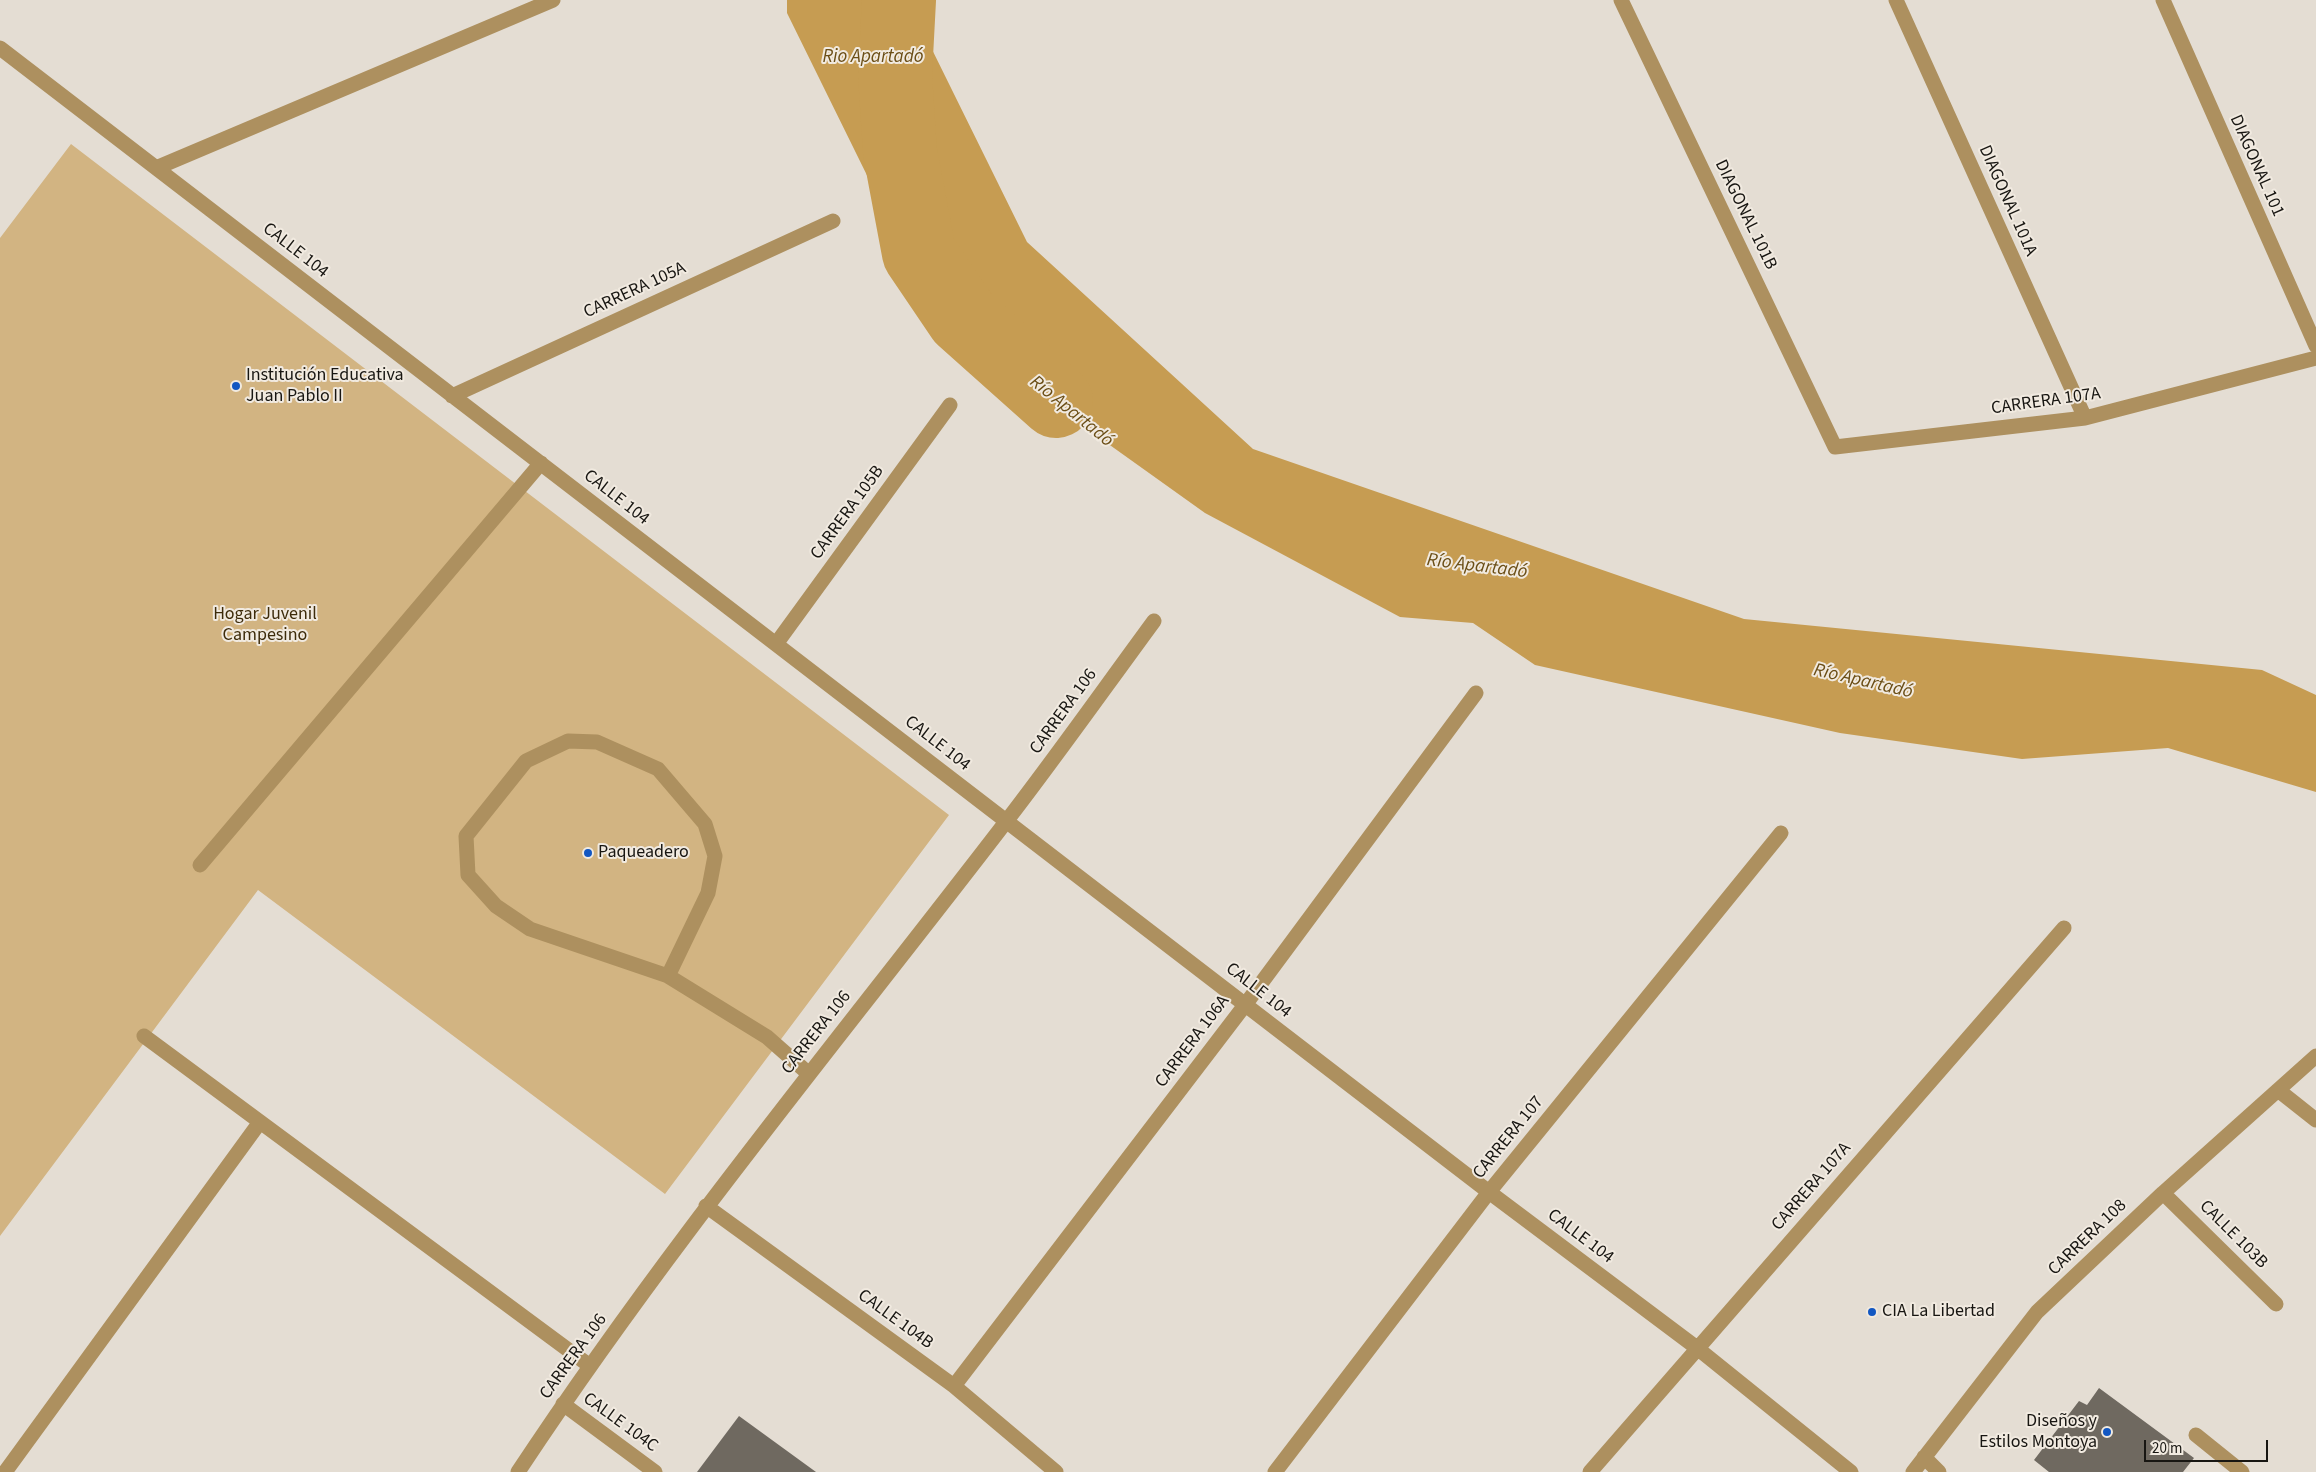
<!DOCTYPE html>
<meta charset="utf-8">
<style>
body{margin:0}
#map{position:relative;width:2316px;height:1472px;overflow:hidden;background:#e4ddd3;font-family:"Source Sans 3",sans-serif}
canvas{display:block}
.scale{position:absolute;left:2144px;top:1440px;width:124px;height:22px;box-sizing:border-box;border:2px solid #181612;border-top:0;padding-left:6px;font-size:15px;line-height:18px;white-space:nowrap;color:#181612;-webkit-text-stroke:4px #f1eae0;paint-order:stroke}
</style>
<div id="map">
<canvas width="2316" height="1472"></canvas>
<div class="scale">20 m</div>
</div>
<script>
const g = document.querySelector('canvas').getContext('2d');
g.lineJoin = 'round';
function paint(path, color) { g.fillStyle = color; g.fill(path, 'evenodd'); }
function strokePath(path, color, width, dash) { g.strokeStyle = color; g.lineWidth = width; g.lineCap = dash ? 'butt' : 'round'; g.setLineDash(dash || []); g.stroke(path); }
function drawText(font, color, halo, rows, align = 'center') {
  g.font = font + ' "Source Sans 3",sans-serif'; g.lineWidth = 4; g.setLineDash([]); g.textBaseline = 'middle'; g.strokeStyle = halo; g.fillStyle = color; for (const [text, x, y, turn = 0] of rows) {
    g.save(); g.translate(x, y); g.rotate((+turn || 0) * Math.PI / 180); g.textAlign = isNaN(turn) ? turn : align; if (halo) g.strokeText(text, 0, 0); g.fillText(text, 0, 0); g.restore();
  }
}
const green = new Path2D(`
 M71,144L949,815L665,1194L258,890L0,1236V238Z`);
const water = new Path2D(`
 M787,0H915L914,13L1027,242L1253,449L1744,619L2262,670L2316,695V792L2168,748L2022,759L1840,733L1535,665L1473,623L1400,617L1205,513L1093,433L997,355L889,220L787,13Z`);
const river = new Path2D(`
 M899,0L895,75L900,152L919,253L963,318L1056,401`);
const building = new Path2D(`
 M2099,1388L2194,1458L2183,1472H2049L2034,1460L2079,1401L2087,1405Z
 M739,1416L816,1472H697Z`);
const minor = new Path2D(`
 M1621,0L1835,447L2085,418L2316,358
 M1896,0L2085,418
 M2163,0L2316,346
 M0,48L1489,1192L1697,1348L1851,1472
 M156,168L553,0
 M452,396L833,221
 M776,644L950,405
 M200,865L541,463
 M668,976L708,893L715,856L705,824L658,769L597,742L568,741L526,761L466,836L468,875L496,906L530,929L668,976L767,1037L809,1074
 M144,1036L590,1366
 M2278,1090L2316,1120
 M2163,1193L2276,1304
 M706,1206L954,1386L1056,1472
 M954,1386L1245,1005L1476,693
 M563,1404L655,1472
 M2196,1435L2242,1472
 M1924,1457L1939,1472
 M5,1472L260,1122
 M518,1472C667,1246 840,1038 1005,823C1056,757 1104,689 1154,621
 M1275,1472L1489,1192L1781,833
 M1590,1472L2064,928
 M1913,1472L2037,1312L2163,1193L2316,1056`);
const markers = [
 [236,386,5,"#1257c2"],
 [588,853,5,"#1257c2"],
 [1872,1312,5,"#1257c2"],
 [2107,1432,5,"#1257c2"]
];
const streetNames = [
 ["DIAGONAL 101",2256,166,66],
 ["DIAGONAL 101A",2007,201,66],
 ["DIAGONAL 101B",1745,215,64],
 ["CALLE 104",295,251,38],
 ["CARRERA 105A",635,291,-25],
 ["CARRERA 107A",2046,402,-8],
 ["CALLE 104",616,498,38],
 ["CARRERA 105B",848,513,-54],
 ["CARRERA 106",1064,712,-54],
 ["CALLE 104",937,744,38],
 ["CALLE 104",1258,991,38],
 ["CARRERA 106",817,1033,-52],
 ["CARRERA 106A",1193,1042,-53],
 ["CARRERA 107",1509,1138,-51],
 ["CARRERA 107A",1812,1187,-49],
 ["CALLE 103B",2233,1235,45],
 ["CALLE 104",1580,1237,37],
 ["CARRERA 108",2088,1238,-44],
 ["CALLE 104B",895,1320,36],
 ["CARRERA 106",574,1357,-54],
 ["CALLE 104C",620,1423,36]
];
const poiNames = [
 ["Institución Educativa",246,376],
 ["Juan Pablo II",246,397],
 ["Paqueadero",598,853],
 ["CIA La Libertad",1882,1312],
 ["Diseños y",2097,1422,"right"],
 ["Estilos Montoya",2097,1443,"right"]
];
const parkNames = [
 ["Hogar Juvenil",265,615],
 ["Campesino",265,636]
];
const waterNames = [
 ["Rio Apartadó",873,58],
 ["Río Apartadó",1071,412,39],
 ["Río Apartadó",1477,567,7],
 ["Río Apartadó",1863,682,13]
];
paint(green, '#d2b482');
paint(water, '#c69c52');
strokePath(river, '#c69c52', 74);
paint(building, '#6f6960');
strokePath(minor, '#ad905f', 15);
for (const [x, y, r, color] of markers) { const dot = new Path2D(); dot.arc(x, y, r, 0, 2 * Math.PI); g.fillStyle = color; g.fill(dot); strokePath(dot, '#f1eae0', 2); }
drawText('18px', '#181612', '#f1eae0', streetNames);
drawText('18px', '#181612', '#f1eae0', poiNames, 'left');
drawText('18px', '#3d2b0a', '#f1eae0', parkNames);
drawText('italic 19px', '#6b4e16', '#f1eae0', waterNames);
</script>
